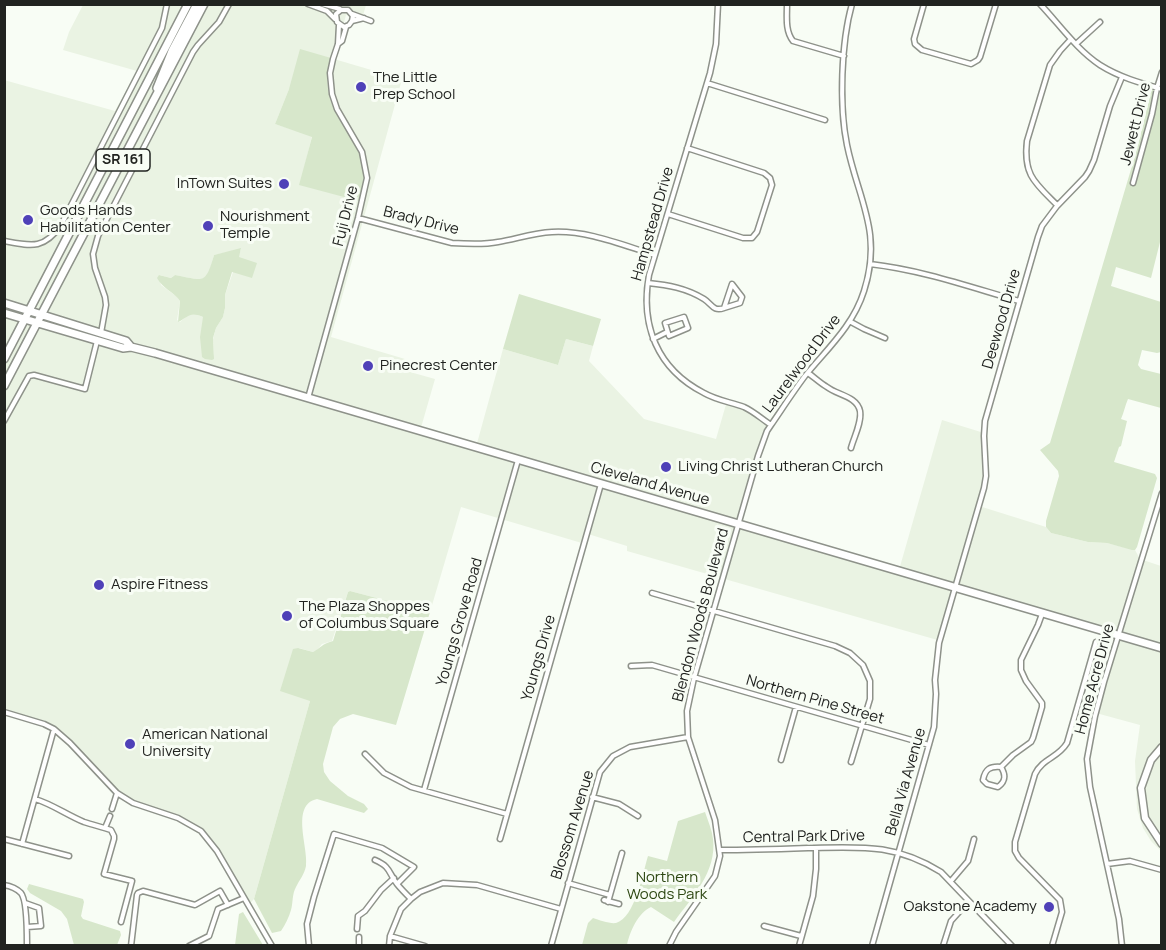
<!DOCTYPE html>
<style>
body{margin:0}
#map{position:relative;width:1166px;height:950px;overflow:hidden;background:#f8fdf5;font-family:Manrope,sans-serif}
canvas{display:block}
.frame{position:absolute;inset:0;border:6px solid #212320;pointer-events:none}
</style>
<div id="map">
<canvas width="1166" height="950"></canvas>
<div class="frame"></div>
</div>
<script>
const g = document.querySelector('canvas').getContext('2d');
g.lineJoin = 'round';
function paint(path, color) { g.fillStyle = color; g.fill(path, 'evenodd'); }
function strokePath(path, color, width, dash) { g.strokeStyle = color; g.lineWidth = width; g.lineCap = dash ? 'butt' : 'round'; g.setLineDash(dash || []); g.stroke(path); }
function drawText(font, color, halo, rows, align = 'center') {
  g.font = font + ' Manrope,sans-serif'; g.lineWidth = 6; g.setLineDash([]); g.textBaseline = 'middle'; g.strokeStyle = halo; g.fillStyle = color; for (const [text, x, y, turn = 0] of rows) {
    g.save(); g.translate(x, y); g.rotate((+turn || 0) * Math.PI / 180); g.textAlign = isNaN(turn) ? turn : align; if (halo) g.strokeText(text, 0, 0); g.fillText(text, 0, 0); g.restore();
  }
}
const built = new Path2D(`
 M83,5H366L362,19L346,15L334,59L402,79L331,337L405,359L403,370L435,379L420,431L476,447L503,349L558,365L566,339L593,346L589,361L644,419L716,439L727,401L745,407L771,425L763,441L739,524L899,570L942,420L984,433L986,460L979,506L1046,527L1051,533L1088,542L1107,543L1135,550L1140,559L1161,566V851L1151,841L1143,828L1137,809L1135,761L1140,725L1096,713L1119,637L955,588L941,641L627,551V546L588,534L585,544L461,507L430,612L350,591L348,592L332,641L322,644L316,651L313,652L299,648L310,701L254,899L249,904L213,844L188,822L131,801L112,790L68,741L52,730L37,722L5,713L4,80L115,111L137,71L63,50L69,32ZM329,66L327,88L330,102L339,120L300,185L312,136L275,124L289,89ZM241,249L225,295V308L223,317L216,328L213,339L214,358L203,317L196,314H189L180,322L177,320L180,301L176,296L161,285L159,275L171,278L175,275L200,280L206,277L209,273L214,255Z`);
const green = new Path2D(`
 M300,49L331,58C314,116 364,131 364,177C364,185 361,193 359,201L299,185L312,137L275,124L289,89Z
 M1152,88L1161,91V238L1151,278L1116,267L1111,286L1161,302V352L1157,353L1142,350L1138,365L1141,369L1161,374V408L1128,399C1125,406 1124,412 1121,419L1127,421L1121,446L1119,447L1114,462L1155,474L1157,478L1137,547L1135,550H1132L1107,543L1088,542L1051,533L1046,527V521L1059,476L1058,471L1040,450L1050,443L1137,149Z
 M241,248L239,257L257,263L252,278L232,272L225,295V308L223,317L216,328L213,338L214,359L212,360L205,359L202,357L200,337L203,317C189,311 189,317 178,322L180,301C173,291 163,289 157,278L159,275L171,278L175,275C204,280 205,286 214,255Z
 M519,294L601,319L593,346L566,339L558,365L503,349Z
 M350,591L430,612L396,725L353,714L340,719L333,727L323,764L324,772L330,781L348,796L364,804L368,809L364,813L317,799C290,805 309,848 306,866C304,875 300,879 296,887C292,894 293,903 291,910C289,917 285,925 281,931L272,933L254,899L310,701L280,691L293,649L298,648L313,652C321,648 321,644 333,641L348,592Z
 M705,812C708,821 712,830 713,839C717,872 692,897 674,922L651,907C638,913 630,931 627,945H582L588,923L593,918C599,920 610,924 616,923C635,918 643,872 648,856L667,861L678,821Z
 M29,884L83,899L84,902L81,916L83,919L120,931L121,935L117,945H74L67,919L61,911L30,893L27,889Z
 M243,912L263,945H235L239,914Z`);
const street = new Path2D(`
 M308,4L327,11L335,19
 M322,4L340,9
 M718,4L716,44L710,73L649,275C640,325 657,369 704,393C716,400 730,402 744,407C753,411 762,419 771,425
 M787,4C787,17 785,31 793,41L844,56
 M924,4L914,39L915,44L922,50L971,64L978,60L980,57L996,4
 M1040,4C1059,24 1077,50 1100,65C1119,77 1140,83 1162,89
 M352,14L371,21
 M352,21L353,16L348,10H341L336,14L337,22L344,27L349,25L352,21L364,18
 M338,44L342,41L346,27
 M1076,44L1100,22
 M707,83L825,120
 M1133,183L1152,114L1157,88L1162,72
 M1057,205C1035,183 1023,175 1027,141L1050,65L1060,51L1071,39
 M668,214L743,238H752L757,232L772,185L770,178L764,173L687,148
 M358,218L452,243C467,244 483,245 498,242C516,239 533,233 552,232C587,230 622,245 655,255
 M4,241C31,246 44,250 61,225L162,28L167,4
 M870,264C922,270 970,287 1019,301
 M648,283C668,285 686,288 704,299C712,304 713,312 724,308
 M732,284L742,297L740,303L724,308Z
 M684,317L688,328L669,336L665,323Z
 M851,322L864,329L885,338
 M101,333L106,305L105,297L95,268L93,254L98,236L193,52L198,45L219,22L229,4
 M653,339L667,332
 M808,373C814,377 820,383 827,387C837,395 857,396 860,411C862,422 854,437 851,448
 M308,398L358,218L367,178L362,152L337,109L332,94L330,73L333,59L338,44L339,25
 M4,421L29,376L34,375L85,389L97,341
 M652,593L835,646L850,653L863,665L870,681V699L851,762
 M631,666L652,665L929,745
 M1087,677L1104,682
 M4,712L44,724L54,729L70,743L117,793L133,803L178,818L201,831L217,851L272,946
 M365,754L384,773L411,787L507,814
 M781,760L796,707
 M1001,767C1006,775 1006,781 998,787L987,784L983,780C985,769 990,766 1001,767L1013,755L1031,742L1033,738L1042,707V703L1026,681L1021,670V660L1038,625L1042,614
 M424,790L518,460
 M592,797L619,804L638,816
 M35,799C52,804 67,815 84,822C93,825 102,827 111,830L114,836V839L104,874L132,881L121,922
 M112,809L117,793
 M105,828L110,816
 M4,839L69,856
 M500,839L601,484
 M22,844L54,729
 M720,850C750,850 779,849 808,848C860,847 894,843 941,872L1012,946
 M375,860C391,867 388,872 397,884C401,889 406,894 411,899
 M1107,864L1130,861L1162,870
 M951,881L968,861L974,839
 M568,883L610,895
 M4,885C10,886 17,889 21,893C27,900 27,936 27,946
 M604,900L619,904
 M608,902L622,853
 M25,903L39,908L41,926L27,927
 M764,926L801,936
 M357,929L358,916L365,911L381,890L394,878
 M390,936L425,946
 M131,946L137,895L138,893L143,891L195,905L220,891L228,905
 M189,946L209,936L218,909L244,898
 M309,946L307,924L314,897L334,834L382,848L414,867L397,884
 M359,946V937
 M389,946L390,936L401,909L411,899L420,892L443,883L477,885L561,909
 M551,946L600,772L613,756L630,747L688,737
 M669,946L676,932L715,876L720,856L715,820L688,737L687,711L694,678L758,456L767,431L771,425C782,409 793,392 805,376C827,349 853,326 864,291C883,232 858,199 847,145C839,106 841,43 852,4
 M799,946L813,896L816,869V848
 M872,946L934,727L936,694L935,680L939,643L984,488L986,476L984,436L985,421L1038,237L1042,226L1057,206L1085,177L1089,171L1094,160L1110,106L1122,77
 M943,946L951,921L969,901
 M1052,946L1062,912L1060,900L1019,858L1015,851V842L1035,774C1043,758 1058,758 1067,743L1096,642
 M1122,946L1119,919L1090,787L1087,759L1095,716L1104,682L1162,493`);
const secondary = new Path2D(`
 M1162,747L1151,760L1141,788L1145,818L1162,844`);
const primary = new Path2D(`
 M157,88L172,51L197,4
 M4,303L126,341L131,347
 M4,313L123,348L131,347L155,353L1162,648
 M4,359L188,4
 M4,386L204,4`);
const markers = [
 [361,87,6,"#4f41b8"],
 [284,184,6,"#4f41b8"],
 [28,220,6,"#4f41b8"],
 [208,226,6,"#4f41b8"],
 [368,366,6,"#4f41b8"],
 [666,467,6,"#4f41b8"],
 [99,585,6,"#4f41b8"],
 [287,616,6,"#4f41b8"],
 [130,744,6,"#4f41b8"],
 [1049,907,6,"#4f41b8"]
];
const shields = [
 [123,160,54]
];
const shieldNames = [
 ["SR 161",123,160]
];
const poiNames = [
 ["The Little",373,78],
 ["Prep School",373,95],
 ["InTown Suites",272,184,"right"],
 ["Goods Hands",40,211],
 ["Habilitation Center",40,228],
 ["Nourishment",220,217],
 ["Temple",220,234],
 ["Pinecrest Center",380,366],
 ["Living Christ Lutheran Church",678,467],
 ["Aspire Fitness",111,585],
 ["The Plaza Shoppes",299,607],
 ["of Columbus Square",299,624],
 ["American National",142,735],
 ["University",142,752],
 ["Oakstone Academy",1037,907,"right"]
];
const streetNames = [
 ["Jewett Drive",1136,124,-76],
 ["Fuji Drive",346,216,-76],
 ["Brady Drive",421,221,14],
 ["Hampstead Drive",653,224,-74],
 ["Deewood Drive",1002,319,-74],
 ["Laurelwood Drive",802,364,-53],
 ["Cleveland Avenue",650,484,16],
 ["Blendon Woods Boulevard",701,615,-75],
 ["Youngs Grove Road",460,622,-74],
 ["Youngs Drive",539,658,-74],
 ["Home Acre Drive",1095,679,-75],
 ["Northern Pine Street",815,700,16],
 ["Bella Via Avenue",906,782,-74],
 ["Blossom Avenue",573,825,-73],
 ["Central Park Drive",804,837,-1]
];
const parkNames = [
 ["Northern",667,878],
 ["Woods Park",667,895]
];
paint(built, '#eaf3e3');
paint(green, '#d7e7cb');
strokePath(street, '#8e928a', 7);
strokePath(secondary, '#8e928a', 9);
strokePath(primary, '#8e928a', 10);
strokePath(street, '#fff', 4);
strokePath(secondary, '#fff', 6);
strokePath(primary, '#fff', 7);
for (const [x, y, r, color] of markers) { const dot = new Path2D(); dot.arc(x, y, r, 0, 2 * Math.PI); g.fillStyle = color; g.fill(dot); strokePath(dot, '#f8fdf5', 2); }
for (const [x, y, w] of shields) { const box = new Path2D(); box.roundRect(x - w / 2, y - 11, w, 22, 4.5); g.fillStyle = '#f8fdf5'; g.fill(box); strokePath(box, '#212320', 1.5); }
drawText('bold 14px', '#212320', null, shieldNames);
drawText('15px', '#212320', '#f8fdf5', poiNames, 'left');
drawText('15px', '#212320', '#f8fdf5', streetNames);
drawText('15px', '#2d4712', '#f8fdf5', parkNames);
</script>
